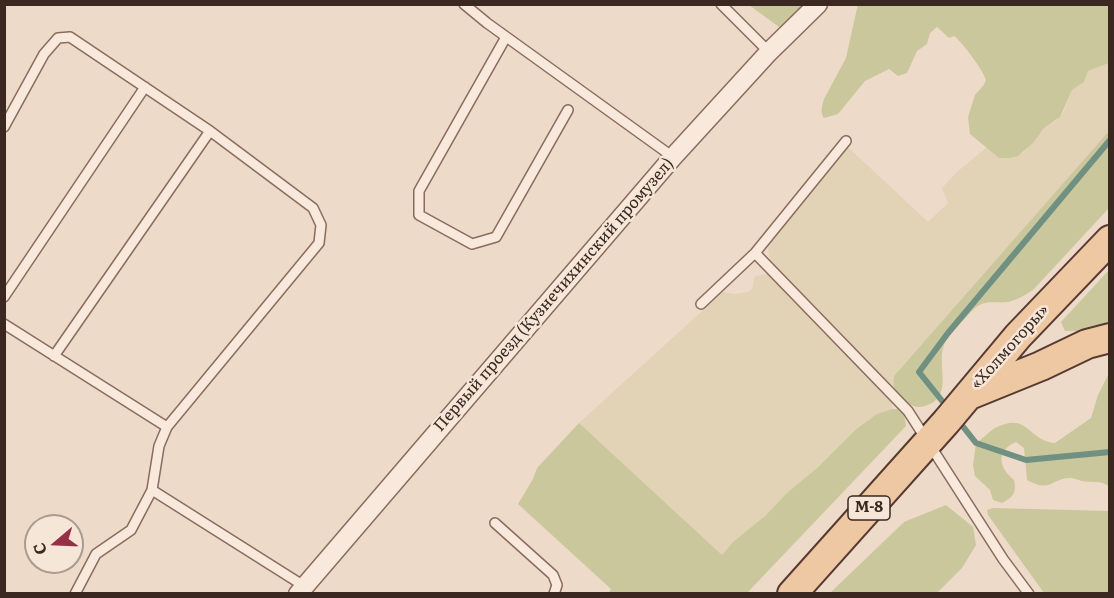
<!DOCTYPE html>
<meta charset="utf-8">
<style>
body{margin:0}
#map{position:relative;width:1114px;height:598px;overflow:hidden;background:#eddac8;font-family:Literata,serif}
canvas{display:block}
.frame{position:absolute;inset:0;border:6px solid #3a2821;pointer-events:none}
.north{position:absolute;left:24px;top:514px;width:60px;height:60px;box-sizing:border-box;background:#f5e6d8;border:2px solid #aa9a8f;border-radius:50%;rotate:251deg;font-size:16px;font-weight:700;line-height:24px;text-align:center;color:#3a2821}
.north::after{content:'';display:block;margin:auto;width:21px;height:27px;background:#953046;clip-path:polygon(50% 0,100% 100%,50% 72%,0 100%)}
</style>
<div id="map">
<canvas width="1114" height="598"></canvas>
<div class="frame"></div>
<div class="north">С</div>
</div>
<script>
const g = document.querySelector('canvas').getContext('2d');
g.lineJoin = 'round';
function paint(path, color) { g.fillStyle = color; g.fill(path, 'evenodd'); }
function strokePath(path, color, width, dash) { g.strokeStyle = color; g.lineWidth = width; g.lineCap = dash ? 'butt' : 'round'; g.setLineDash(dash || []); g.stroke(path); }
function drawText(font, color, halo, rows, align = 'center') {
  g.font = font + ' Literata,serif'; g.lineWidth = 5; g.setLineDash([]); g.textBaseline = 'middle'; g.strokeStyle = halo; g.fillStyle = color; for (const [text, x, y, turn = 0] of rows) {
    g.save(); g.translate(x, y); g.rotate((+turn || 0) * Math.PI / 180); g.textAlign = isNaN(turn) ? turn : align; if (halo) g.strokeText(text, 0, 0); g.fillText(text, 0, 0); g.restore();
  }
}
const farmland = new Path2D(`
 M1109,63V131L894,376L893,382L897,392L892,391L773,264L769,256L768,248L771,240L846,148L850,149L928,222L948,203L942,188L957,172L987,147L999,158H1009L1023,153L1044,128L1057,120L1063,113L1072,90L1084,82L1088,71Z
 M767,274L773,278L892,403V409L877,414L855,429L817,468L788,492L765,516L733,542L722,555L579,423L723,292L734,294L748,292L752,289L755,276Z`);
const green = new Path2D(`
 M858,4L1109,5V63L1088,71L1084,82L1072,90L1060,117L1044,128L1033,143L1018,156L1009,158H999L970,134L968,117L975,95L983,86L986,80C983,70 963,43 954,36L949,38L937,27L930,33L927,44L917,51L907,73L898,76L889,69L865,81L838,114L824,118C820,113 822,106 824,99L846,58Z
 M749,5H811L789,26L779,27Z
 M1109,131V208L1033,290C1025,295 1017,300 1008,302C994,304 985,298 973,310C965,318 948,335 944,345C936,366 955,397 925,406C915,409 908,404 901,397C895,391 892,385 894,376Z
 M1109,270V322L1080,331H1065L1061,322Z
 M1109,373V486C1100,480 1092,483 1082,481C1081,481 1073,478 1072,478C1051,477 1052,494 1027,480L1024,448L1016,442C995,451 999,468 1014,480C1017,493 1013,497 1002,503L993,500L990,490L975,476L973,465L976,443C983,439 988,432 995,428C1029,411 1026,440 1055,443L1091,418L1098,395Z
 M892,409H899L904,414L906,426L747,593H609L611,589L518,504L533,479L537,468L579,423L722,555L733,542L765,516L788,492L817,468L856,429L877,414Z
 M946,505L973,527L976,545L962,568L937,593H830L904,522Z
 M993,508L1109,511V593H1044L988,515L987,510Z`);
const stream = new Path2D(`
 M947,407L919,372L948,333L1110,140
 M957,419L976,443L1026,460L1110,452`);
const service = new Path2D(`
 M464,4L487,23L673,157
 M721,4L769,52
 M506,37L419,191V215L472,244L496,237L568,110
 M4,127L44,54L58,38L70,37L210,131L313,208L321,225L319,243L167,427L159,446L152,490L131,530L96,554L75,594
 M846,141L755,253L908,411L1003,559L1029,594
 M4,297L145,87
 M701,304L755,253
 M4,324L167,427
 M54,356L210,131
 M152,490L304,586
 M495,523L553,575L557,585L554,594`);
const minor = new Path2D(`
 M298,594L673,157L769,52L818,4`);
const primary = new Path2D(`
 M972,394L1041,366L1087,344L1110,338
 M792,594L946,422L1018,336L1110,240`);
const shields = [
 [869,508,42]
];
const shieldNames = [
 ["М-8",869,508]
];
const streetNames = [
 ["Первый проезд (Кузнечихинский промузел)",554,295,-49],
 ["«Холмогоры»",1010,347,-48]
];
paint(farmland, '#e2d2b6');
paint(green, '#cbc79c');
strokePath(stream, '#709081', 6);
strokePath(service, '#896c5e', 12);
strokePath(minor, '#896c5e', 21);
strokePath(primary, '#573b32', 32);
strokePath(service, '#f8e9dc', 9);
strokePath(minor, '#f8e9dc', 18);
strokePath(primary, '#eec7a3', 28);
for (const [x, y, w] of shields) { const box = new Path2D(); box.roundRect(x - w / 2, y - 12, w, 24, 4.5); g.fillStyle = '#f5e6d8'; g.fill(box); strokePath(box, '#3a2821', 1.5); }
drawText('bold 15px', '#3a2821', null, shieldNames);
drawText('16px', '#3a2821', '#f5e6d8', streetNames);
</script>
